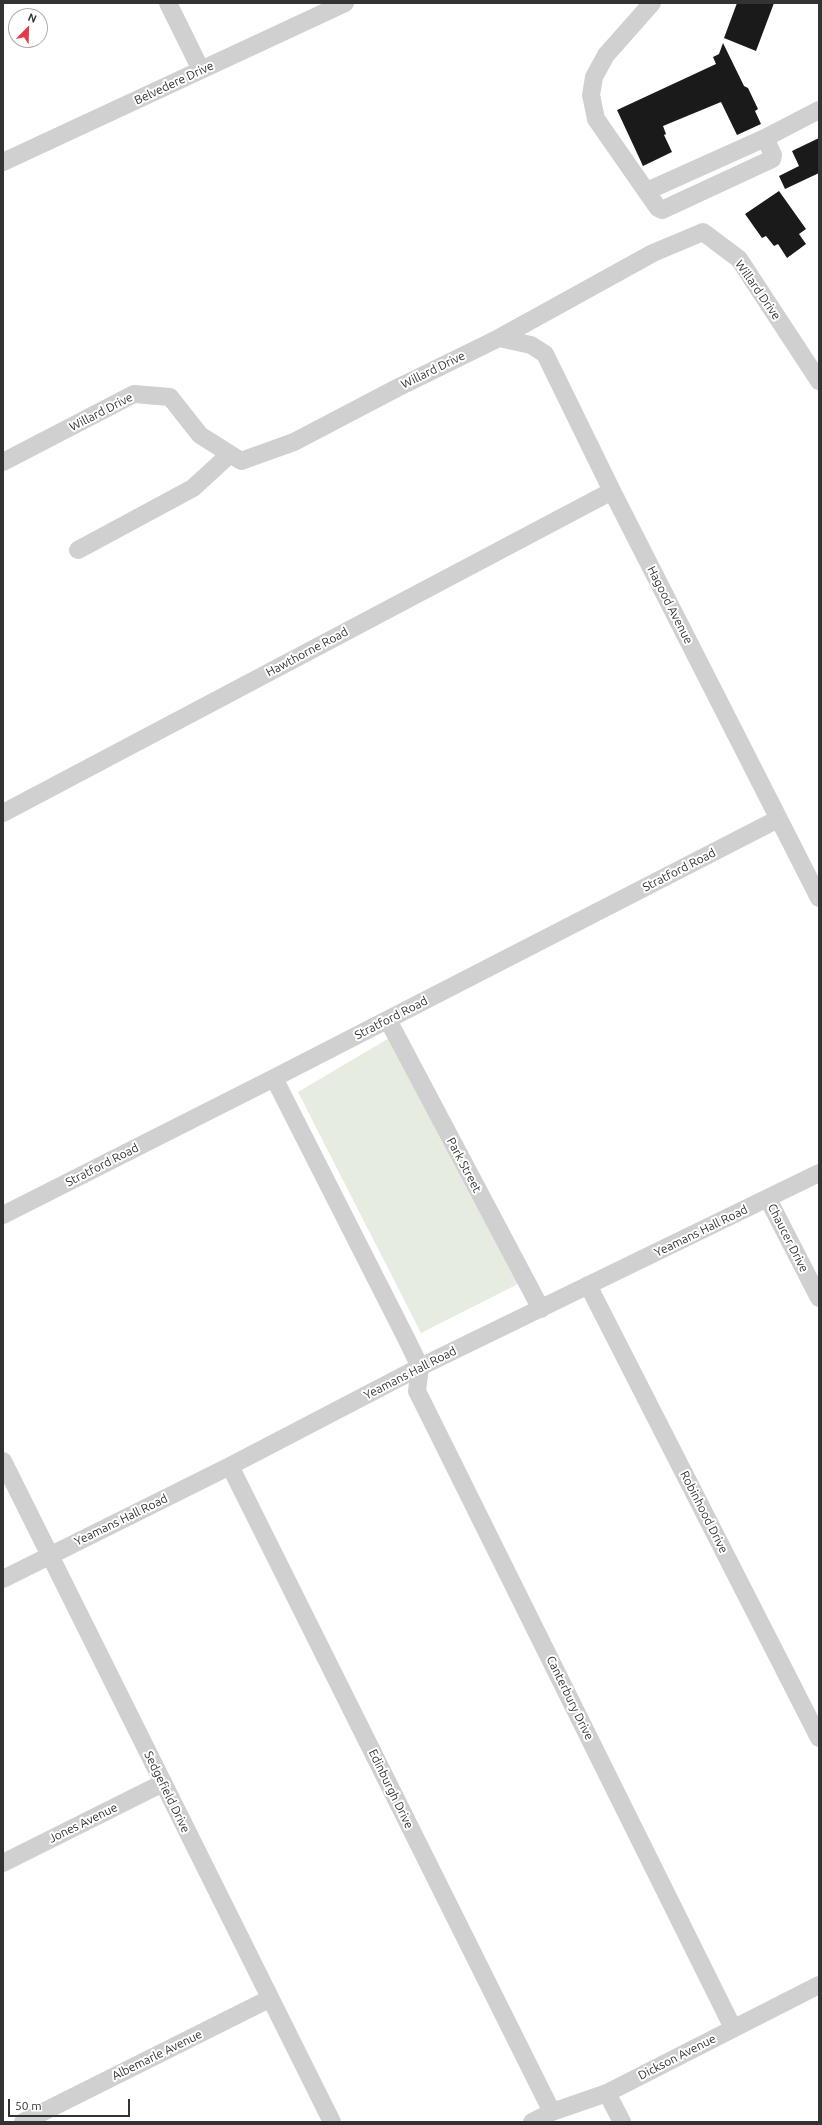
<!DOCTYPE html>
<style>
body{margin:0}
#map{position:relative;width:822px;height:2125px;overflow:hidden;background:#fff;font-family:Ubuntu,sans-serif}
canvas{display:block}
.frame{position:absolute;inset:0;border:4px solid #333;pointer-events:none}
.north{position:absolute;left:8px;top:8px;width:40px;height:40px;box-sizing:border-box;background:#fff;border:1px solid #adadad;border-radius:50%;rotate:23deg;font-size:11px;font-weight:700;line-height:16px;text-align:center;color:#333}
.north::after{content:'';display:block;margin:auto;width:14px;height:18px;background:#e63946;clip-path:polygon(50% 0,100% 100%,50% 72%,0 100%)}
.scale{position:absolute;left:8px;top:2099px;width:122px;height:18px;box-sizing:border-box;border:2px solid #333;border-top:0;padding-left:5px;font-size:12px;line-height:14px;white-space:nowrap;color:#333;-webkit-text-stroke:3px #fff;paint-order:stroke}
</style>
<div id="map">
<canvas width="822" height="2125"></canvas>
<div class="frame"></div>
<div class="north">N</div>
<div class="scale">50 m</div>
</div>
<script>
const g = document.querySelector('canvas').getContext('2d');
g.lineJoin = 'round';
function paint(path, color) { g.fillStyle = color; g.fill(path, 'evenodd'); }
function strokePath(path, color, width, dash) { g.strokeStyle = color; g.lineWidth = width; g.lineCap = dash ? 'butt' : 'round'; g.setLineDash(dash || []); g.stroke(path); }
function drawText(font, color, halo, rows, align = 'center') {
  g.font = font + ' Ubuntu,sans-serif'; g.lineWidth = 4; g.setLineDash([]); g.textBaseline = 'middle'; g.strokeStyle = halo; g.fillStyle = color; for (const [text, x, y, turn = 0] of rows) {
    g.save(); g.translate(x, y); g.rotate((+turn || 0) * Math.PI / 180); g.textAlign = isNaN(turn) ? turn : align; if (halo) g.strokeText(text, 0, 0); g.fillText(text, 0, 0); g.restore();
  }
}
const green = new Path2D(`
 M391,1037L520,1283L421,1333L298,1092Z`);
const building = new Path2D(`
 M737,3H774L756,51L724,38Z
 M723,43L744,86L748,88L758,109L755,111L761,124L737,135L721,102L663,126L666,134L664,135L672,152L643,166L617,110L716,64L713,57L719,54Z
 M819,138V173L785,189L779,176L799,166L792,151Z
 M779,191L806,229L799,234L806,244L787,258L778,244L774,246L766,236L762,238L745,214Z`);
const minor = new Path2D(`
 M168,3L201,70
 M652,3L606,55L594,77L591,95L596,119L658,208L662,210L772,159L773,155L765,138
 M3,162L345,3
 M647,191L765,138L819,110
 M499,338L531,345L545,354L612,491L819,898
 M3,462L134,394L170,397L200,435L241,461L294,442L397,388L499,338L653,253L703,232L739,259L819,381
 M78,550L193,488L230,454
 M3,813L612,491
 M388,1020L541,1309
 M274,1078L407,1340L420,1367L417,1391L733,2028
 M768,1199L819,1298
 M3,1215L274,1078L778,819
 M588,1285L819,1738
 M3,1461L332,2122
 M230,1466L552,2112
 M3,1579L230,1466L420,1367L819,1173
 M3,1863L163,1783
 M607,2093L622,2122
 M23,2122L269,1999
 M532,2122L552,2112L607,2093L819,1985`);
const streetNames = [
 ["Belvedere Drive",174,83,-25],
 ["Willard Drive",758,290,55],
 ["Willard Drive",433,370,-26],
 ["Willard Drive",101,412,-27],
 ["Hagood Avenue",670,605,63],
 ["Hawthorne Road",307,652,-28],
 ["Stratford Road",679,870,-27],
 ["Stratford Road",391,1018,-27],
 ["Stratford Road",102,1165,-27],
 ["Park Street",464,1165,62],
 ["Yeamans Hall Road",701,1231,-26],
 ["Chaucer Drive",788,1238,63],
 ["Yeamans Hall Road",410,1373,-27],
 ["Robinhood Drive",704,1512,63],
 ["Yeamans Hall Road",121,1520,-26],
 ["Canterbury Drive",570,1698,64],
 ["Edinburgh Drive",391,1789,64],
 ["Sedgefield Drive",167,1792,64],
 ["Jones Avenue",83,1823,-26],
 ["Albemarle Avenue",157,2055,-26],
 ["Dickson Avenue",677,2057,-27]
];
paint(green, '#e6ecdf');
paint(building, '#1a1a1a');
strokePath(minor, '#d0d0d0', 18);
drawText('12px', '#333', '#fff', streetNames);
</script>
